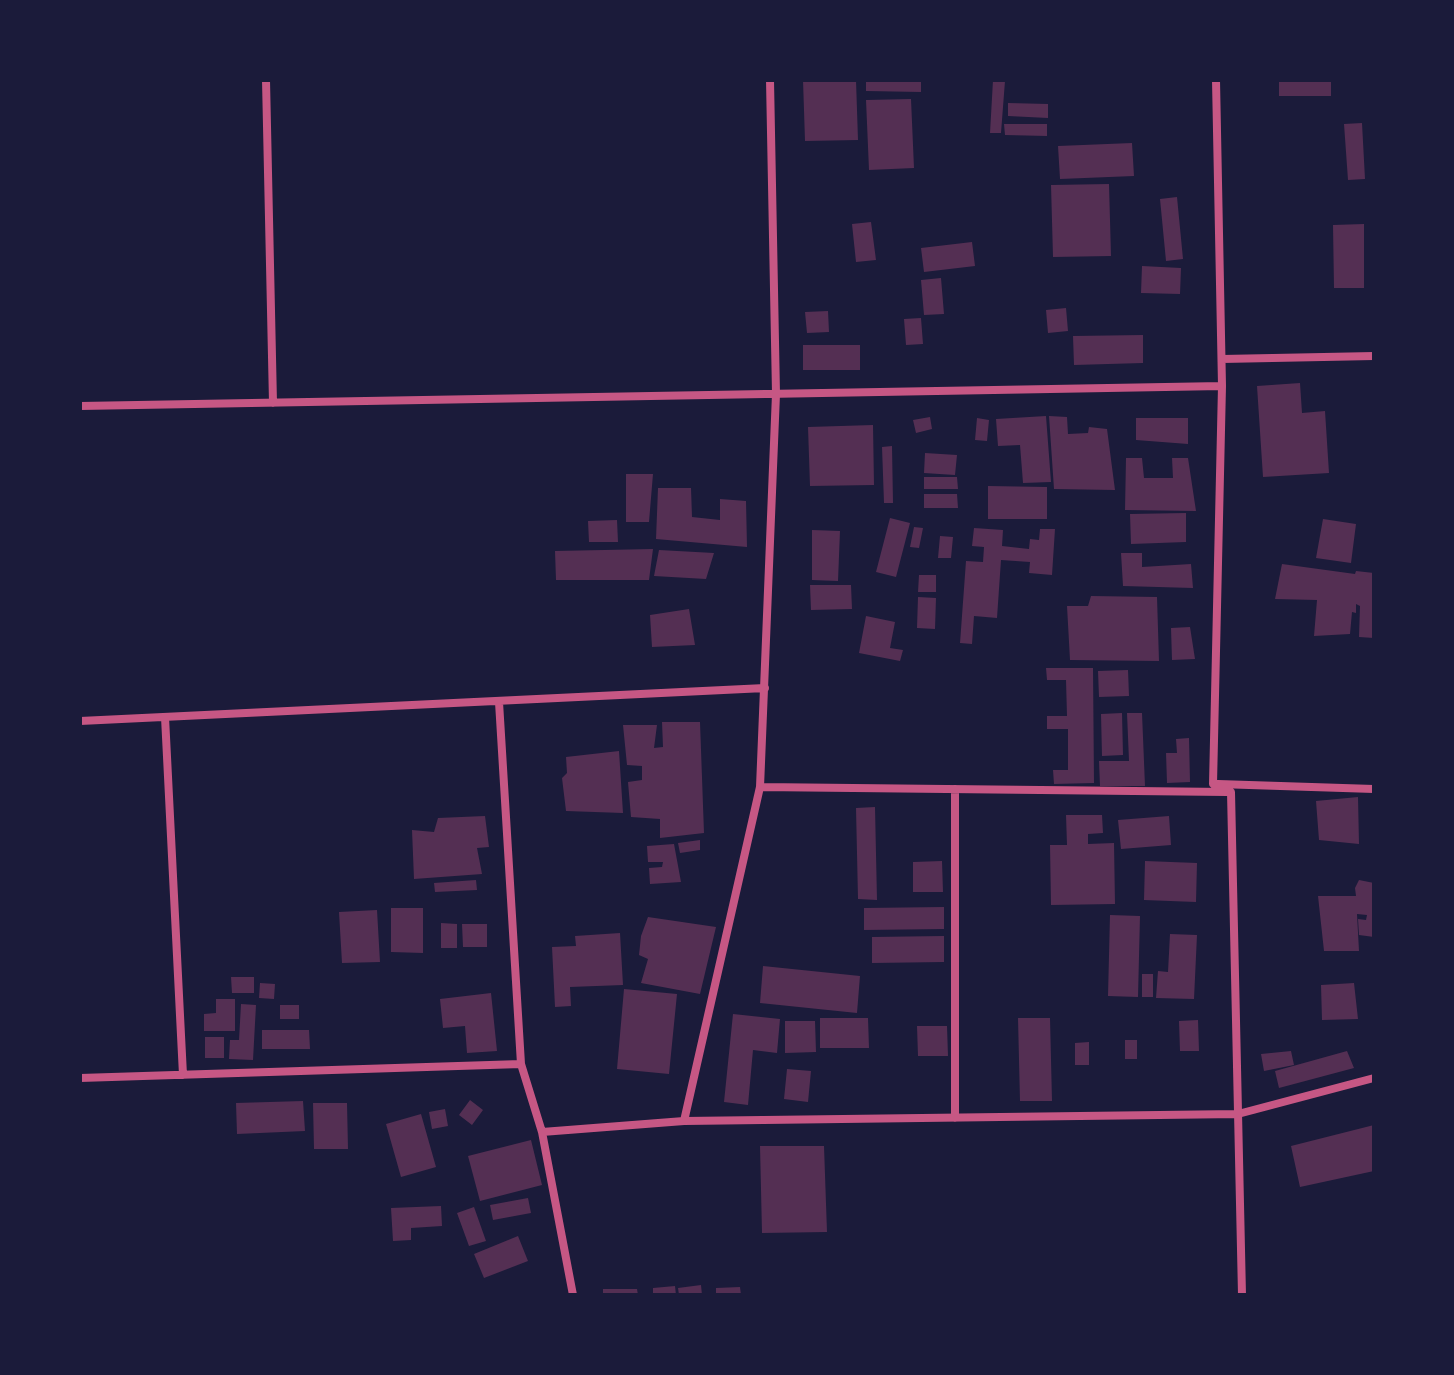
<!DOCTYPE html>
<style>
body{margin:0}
#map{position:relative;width:1454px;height:1375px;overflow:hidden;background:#1b1b3a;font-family:Signika,sans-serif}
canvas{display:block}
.frame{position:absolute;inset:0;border:82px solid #1b1b3a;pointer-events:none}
</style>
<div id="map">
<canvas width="1454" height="1375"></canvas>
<div class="frame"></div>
</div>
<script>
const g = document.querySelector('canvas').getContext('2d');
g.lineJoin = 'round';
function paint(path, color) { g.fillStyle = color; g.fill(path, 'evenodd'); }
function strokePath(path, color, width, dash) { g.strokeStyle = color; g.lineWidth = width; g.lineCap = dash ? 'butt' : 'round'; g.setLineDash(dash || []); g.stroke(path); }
const building = new Path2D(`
 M803,80H856L858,140L805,141Z
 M866,80H921V92L866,91Z
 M993,80L1005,81L1001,133H990Z
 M1279,80H1331V96H1279Z
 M911,99L914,168L869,170L866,100Z
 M1008,103L1048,104V118L1008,116Z
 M1362,123L1365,179L1348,180L1344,124Z
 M1004,124H1047V136L1005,135Z
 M1132,143L1134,176L1060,179L1058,146Z
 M1109,184L1111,256L1053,257L1051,185Z
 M1177,197L1183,259L1166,261L1160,199Z
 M871,222L876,260L856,262L852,224Z
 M1364,224V288H1334L1333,225Z
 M972,242L975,266L924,272L921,248Z
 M1142,266L1181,268L1180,294L1141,293Z
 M941,278L944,314L924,315L921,280Z
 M1066,308L1068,331L1048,333L1046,310Z
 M828,311L829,332L807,333L805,312Z
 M921,318L923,344L906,345L904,319Z
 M1143,335V363L1074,365L1073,336Z
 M803,345H860V370H803Z
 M1300,383L1302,413L1325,411L1329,473L1263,477L1257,386Z
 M1046,416L1051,482L1023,483L1020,445L998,446L996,419Z
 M1049,416L1067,417L1068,434L1088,433L1089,427L1107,429L1115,490L1054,489Z
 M930,417L932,429L916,433L913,420Z
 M977,418L989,420L987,441L975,440Z
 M1136,418H1188V444L1136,440Z
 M873,425L874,485L810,486L808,427Z
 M892,446L893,503H884L882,447Z
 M925,453L957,455L955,475L924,473Z
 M1126,458H1142L1144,478H1173L1172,458H1188L1196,511L1125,510Z
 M626,474H653L649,522H626Z
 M924,477H957L958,489H924Z
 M988,486L1047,487V519H988Z
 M658,488H691L692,517L720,520V499L746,501L747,547L656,539Z
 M924,494H957L958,508H924Z
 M1186,513V542L1131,544L1130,514Z
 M890,518L910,523L896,577L876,572Z
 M1323,519L1356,524L1351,563L1316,558Z
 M617,520L618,542H589L588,521Z
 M914,527L923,528L919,548L910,547Z
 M974,528L1003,530L1002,546L1029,549L1030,539L1039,540L1040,529H1055L1052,575L1029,573L1030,562L1001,560L997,618L974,616L972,644L960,643L966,561L983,562L984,547L972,546Z
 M812,530L840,531L838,581L812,580Z
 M940,536L953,537L951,558H938Z
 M653,549L649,580H556L555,551Z
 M659,550L714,553L706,579L654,576Z
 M1121,553H1142V567L1191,564L1193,588L1123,586Z
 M1282,564L1355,574L1356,571L1374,573V638L1359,637L1360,606L1356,604V613L1352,612L1350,634L1314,636L1317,600L1275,599Z
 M919,575H936V592H918Z
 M810,585H851L852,609L811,610Z
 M1091,596L1157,597L1159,661L1070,660L1067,606H1088Z
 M918,597L936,598L935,629L917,628Z
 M689,609L695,645L652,647L650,615Z
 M866,616L895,622L890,648L903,650L900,661L859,653Z
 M1190,627L1195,659L1172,660L1171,628Z
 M1046,668H1093L1094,783L1054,784L1053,770H1068V729H1047V716H1067L1066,680H1047Z
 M1128,670L1129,696L1099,697L1098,671Z
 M1122,713L1123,755L1102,756L1101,714Z
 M1127,713H1142L1145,786H1100L1099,761H1129Z
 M662,722H700L704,833L660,838V819L631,817L628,782L642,780V766L627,765L623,725H657L654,748L663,747Z
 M1189,738L1190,782L1167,783L1166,753H1177L1176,739Z
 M619,751L623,813L566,811L562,778L567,773L566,757Z
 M1358,797L1359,844L1319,840L1316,801Z
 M875,807L877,900L858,899L856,808Z
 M1066,815H1102L1103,833L1088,834V844L1114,843L1115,904L1051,905L1050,845H1067Z
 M485,816L489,847L477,848L482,874L414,879L412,830L434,832L438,818Z
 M1169,816L1171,845L1121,849L1118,820Z
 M700,840V850L680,853L678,843Z
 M674,844L681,882L650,884L649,868L662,867L663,862H648L647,846Z
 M942,861L943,892H913V862Z
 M1145,861L1197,863L1196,902L1144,900Z
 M476,880L477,890L435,892L434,883Z
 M1359,880L1374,883V937L1359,935L1358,919L1366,920L1367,915L1357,914L1359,951H1324L1318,896H1356L1355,888Z
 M944,907V929L864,930V908Z
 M391,908H423V953L391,952Z
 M377,910L380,962L342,963L339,912Z
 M1110,915L1140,916L1138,997L1108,996Z
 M648,917L716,927L700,994L641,983L648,959L639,955L641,936Z
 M441,923L457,924V948H441Z
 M462,924H487V947H463Z
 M620,933L623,985L570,987L571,1006L555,1007L552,947L576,946L575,936Z
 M1170,934L1197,935L1194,999L1156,998L1158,971L1168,972Z
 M944,936V962L872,963V937Z
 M763,966L860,976L857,1013L760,1003Z
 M1142,974H1153V997H1142Z
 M231,977H254V993H232Z
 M260,983L275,984L274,999L259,998Z
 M1354,983L1358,1019L1322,1020L1321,985Z
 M624,989L677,994L669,1074L617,1069Z
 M491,993L497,1051L467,1053L465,1026L443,1028L440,999Z
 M216,999H235V1031H204V1014L216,1013Z
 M241,1004L256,1005L253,1060L229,1059L230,1040H239Z
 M280,1005H299V1019H280Z
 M733,1014L780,1019L777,1053L753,1050L748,1105L724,1102Z
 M820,1018H868L869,1048H820Z
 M1018,1018H1050L1052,1101H1020Z
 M1198,1020L1199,1051H1180L1179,1021Z
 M785,1021H815L816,1052L785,1053Z
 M917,1026H947L948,1056H918Z
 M262,1030H309L310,1049H262Z
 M205,1037H224V1058H205Z
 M1125,1040H1137V1059H1125Z
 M1089,1042V1065H1075V1043Z
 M1291,1051L1294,1065L1264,1071L1261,1054Z
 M1347,1051L1354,1068L1279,1088L1275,1071Z
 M787,1069L811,1071L808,1102L784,1099Z
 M470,1100L483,1110L472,1125L459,1115Z
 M303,1101L305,1131L237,1134L236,1103Z
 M313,1103H347L348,1149H314Z
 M445,1109L448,1126L432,1129L429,1112Z
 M421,1114L436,1167L401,1177L386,1124Z
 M1374,1125V1171L1300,1187L1291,1146Z
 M531,1140L542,1185L480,1201L468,1156Z
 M760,1146H824L827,1232L762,1233Z
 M528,1198L531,1213L493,1220L490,1205Z
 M441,1206L442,1226L411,1228V1240L393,1241L391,1208Z
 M474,1207L486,1241L469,1246L457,1213Z
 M518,1236L528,1261L484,1278L474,1254Z
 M701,1285L702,1295H679L678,1288Z
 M675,1286L676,1295H653V1288Z
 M740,1287L741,1295H716V1288Z
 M603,1289H637L638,1295H603Z`);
const minor = new Path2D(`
 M266,80L273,403
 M1216,80L1222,386L1213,784L1231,792L1242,1295
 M1222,359L1374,356
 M80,406L1222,386
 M499,702L521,1064L542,1132L573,1295
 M165,717L183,1075
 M80,721L765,688
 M1218,784L1374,789
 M760,787L1227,792
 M955,789V1118
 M80,1078L521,1064
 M684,1121L760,787L776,394L770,80
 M542,1132L684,1121L1238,1114L1374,1078`);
paint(building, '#542f53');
strokePath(minor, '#c65784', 8);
</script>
